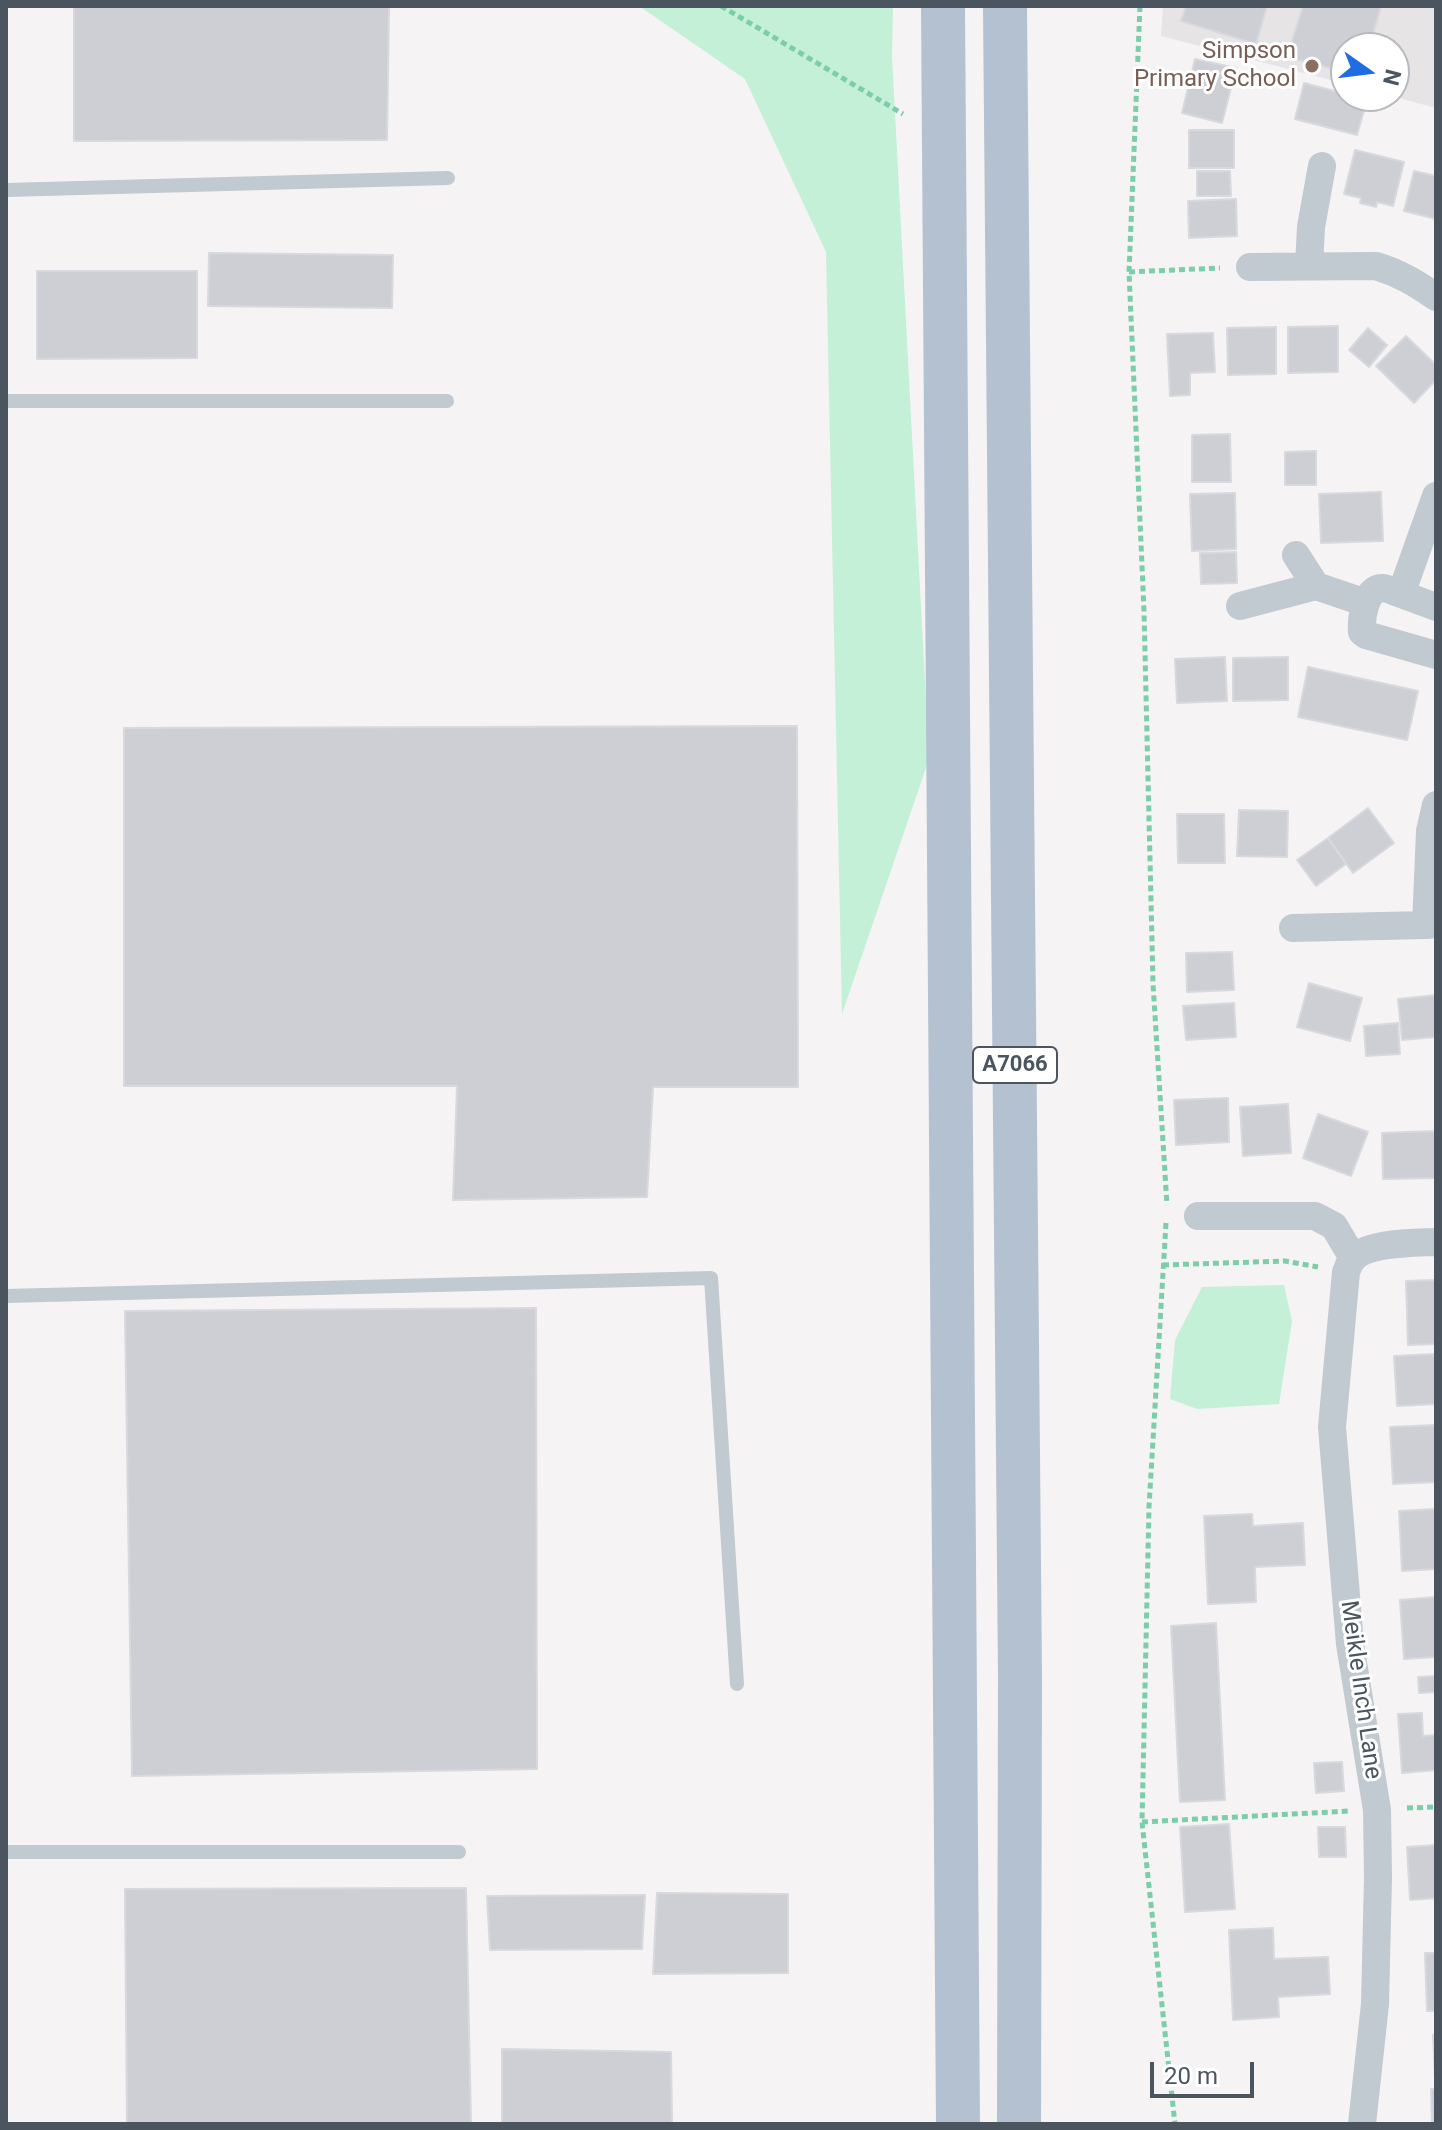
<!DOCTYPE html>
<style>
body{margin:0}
#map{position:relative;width:1442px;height:2130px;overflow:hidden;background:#f5f3f3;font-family:Roboto,sans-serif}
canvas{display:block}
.frame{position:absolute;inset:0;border:8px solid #4b5560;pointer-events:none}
.north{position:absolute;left:1330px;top:32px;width:80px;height:80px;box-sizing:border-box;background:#fff;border:2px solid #b7bbbf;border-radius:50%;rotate:104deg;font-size:22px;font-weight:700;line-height:32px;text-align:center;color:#4b5560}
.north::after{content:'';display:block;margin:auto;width:28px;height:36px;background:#1f6ce3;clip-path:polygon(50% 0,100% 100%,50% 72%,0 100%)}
.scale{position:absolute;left:1150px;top:2062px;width:104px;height:36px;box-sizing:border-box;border:4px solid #4b5560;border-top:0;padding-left:10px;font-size:24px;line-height:28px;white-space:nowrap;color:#4b5560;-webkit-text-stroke:6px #fff;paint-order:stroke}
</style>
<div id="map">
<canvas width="1442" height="2130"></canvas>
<div class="frame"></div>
<div class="north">N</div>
<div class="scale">20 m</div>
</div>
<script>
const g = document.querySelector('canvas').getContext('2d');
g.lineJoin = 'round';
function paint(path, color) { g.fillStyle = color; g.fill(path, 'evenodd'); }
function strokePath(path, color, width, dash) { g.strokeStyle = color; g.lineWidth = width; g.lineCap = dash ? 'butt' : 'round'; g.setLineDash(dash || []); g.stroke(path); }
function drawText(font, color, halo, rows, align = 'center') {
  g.font = font + ' Roboto,sans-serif'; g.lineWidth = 6; g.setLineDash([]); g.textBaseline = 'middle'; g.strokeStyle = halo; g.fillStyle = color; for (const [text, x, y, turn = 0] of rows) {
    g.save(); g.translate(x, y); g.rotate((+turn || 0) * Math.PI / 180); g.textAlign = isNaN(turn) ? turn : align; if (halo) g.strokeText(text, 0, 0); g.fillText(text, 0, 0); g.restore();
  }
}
const education = new Path2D(`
 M1163,6H1436V108L1392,96H1394V48H1346V84L1161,36Z`);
const green = new Path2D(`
 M639,6H893L892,56L929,759L842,1014L826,252L745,79Z
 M1284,1285L1292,1321L1279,1404L1197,1409L1170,1399L1175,1340L1202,1287Z`);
const building = new Path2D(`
 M74,6H389L387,140L74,141Z
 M1186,6H1267L1256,44L1181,21Z
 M1303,6H1381L1369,48H1346V72L1287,57Z
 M1195,59L1236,68L1222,123L1182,113Z
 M1304,83L1346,94V96L1367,100L1357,135L1295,119Z
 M1189,130H1234V168H1189Z
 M1355,150L1404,162L1393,206L1377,202L1376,207L1360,203L1361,198L1344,194Z
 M1197,171H1230L1231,196H1197Z
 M1414,171L1436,176V219L1404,211Z
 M1236,199L1237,236L1189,238L1188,201Z
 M209,253L393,255L392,308L208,306Z
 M37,271H197V358L37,359Z
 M1338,326V372L1288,373V327Z
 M1276,327V374L1228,375L1227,328Z
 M1368,328L1387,345L1369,367L1349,350Z
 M1213,333L1215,372L1190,373V395L1170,396L1167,334Z
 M1406,336L1436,365V380L1414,403L1376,366Z
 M1230,434L1231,482H1192V435Z
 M1316,451V485H1285V452Z
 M1381,492L1383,541L1321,543L1319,494Z
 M1235,493L1236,549L1192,551L1190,494Z
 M1236,552L1237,583L1201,584L1200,553Z
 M1225,657L1227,701L1177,703L1175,659Z
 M1288,657V700L1233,701V658Z
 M1308,667L1418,691L1407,740L1298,717Z
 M797,726L798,1087H653L647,1197L453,1200L457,1086H124V728Z
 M1368,808L1394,843L1353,873L1328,838Z
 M1239,810L1288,811L1287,857L1237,856Z
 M1177,814H1224L1225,863H1178Z
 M1328,838L1346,864L1316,886L1297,860Z
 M1232,952L1234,990L1187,992L1186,953Z
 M1309,983L1362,998L1350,1041L1297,1027Z
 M1436,995V1037L1402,1040L1398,999Z
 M1234,1003L1236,1037L1186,1040L1183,1006Z
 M1398,1023L1400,1054L1366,1056L1364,1026Z
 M1228,1098L1229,1142L1176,1145L1174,1100Z
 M1288,1104L1291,1153L1243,1156L1240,1107Z
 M1318,1114L1368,1132L1351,1176L1303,1158Z
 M1436,1131V1178L1383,1179L1382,1133Z
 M1436,1280V1344L1408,1345L1406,1281Z
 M536,1308L537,1769L132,1776L125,1311Z
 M1436,1354V1404L1397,1406L1394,1356Z
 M1436,1425V1482L1393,1484L1390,1427Z
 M1436,1509V1569L1402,1571L1399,1511Z
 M1252,1514L1253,1526L1303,1523L1305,1565L1255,1567L1256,1602L1208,1604L1204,1516Z
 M1436,1597V1657L1404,1659L1400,1600Z
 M1216,1623L1225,1800L1180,1802L1171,1626Z
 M1436,1676V1692L1419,1693L1418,1677Z
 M1422,1713L1423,1736L1436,1735V1770L1402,1773L1398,1714Z
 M1342,1762L1344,1791L1316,1793L1314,1763Z
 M1229,1824L1235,1909L1185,1912L1180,1827Z
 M1318,1827H1345L1346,1857H1319Z
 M1436,1845V1898L1410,1900L1407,1847Z
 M466,1888L471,2124H127L125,1889Z
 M657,1893L788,1894V1973L653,1974Z
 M645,1895L642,1949L490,1950L487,1896Z
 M1273,1928L1274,1959L1328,1957L1330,1994L1278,1997L1279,2017L1233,2020L1229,1930Z
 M1425,1953H1436V2011H1427Z
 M1436,2034V2078H1435L1433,2035Z
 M502,2049L671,2052L672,2124H502Z
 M1431,2089H1436V2124H1432Z`);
const path = new Path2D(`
 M721,6L903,114
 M1140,6L1129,272L1144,611L1153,984L1167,1205
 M1129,272L1220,268
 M1166,1223L1149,1507L1142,1822L1175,2124
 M1163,1265L1285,1261L1318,1267
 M1407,1808L1436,1807
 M1142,1822L1349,1811`);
const service = new Path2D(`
 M6,190L448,178
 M6,401H447
 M6,1296L711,1278L737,1684
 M6,1852H459`);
const minor = new Path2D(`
 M1309,266L1311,227L1322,166
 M1250,267L1376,266C1399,273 1416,283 1436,297
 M1436,496L1401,594L1436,607
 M1296,555L1316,586
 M1401,594C1395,592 1388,588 1382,588C1365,588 1361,619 1362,632L1366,635L1436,655
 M1240,606L1316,586L1366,603
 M1436,805L1430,831L1426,925L1436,924
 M1293,928L1426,925
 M1198,1216H1315L1334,1226L1353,1258
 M1362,2124L1375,2004L1378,1878L1377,1810L1350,1644L1332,1427L1346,1272C1348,1268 1349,1263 1352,1260C1365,1242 1415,1243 1436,1242`);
const primary = new Path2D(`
 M943,6L958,2124
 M1005,6L1020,1677L1019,2124`);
const markers = [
 [1312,66,8,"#8d6e63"]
];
const shields = [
 [1015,1065,84]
];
const shieldNames = [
 ["A7066",1015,1065]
];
const educationNames = [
 ["Simpson",1296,52],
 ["Primary School",1296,80]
];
const streetNames = [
 ["Meikle Inch Lane",1360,1690,82]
];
paint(education, '#e6e4e5');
paint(green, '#c4f0d7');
paint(building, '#cdcfd5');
strokePath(building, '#d7d9de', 2);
strokePath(path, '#7ccea9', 5, [6, 4]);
strokePath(service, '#c1c9d1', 14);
strokePath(minor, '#c1c9d1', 28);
strokePath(primary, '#b4c1d0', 44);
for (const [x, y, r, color] of markers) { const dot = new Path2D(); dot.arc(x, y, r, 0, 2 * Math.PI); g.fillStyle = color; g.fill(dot); strokePath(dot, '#fff', 3); }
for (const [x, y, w] of shields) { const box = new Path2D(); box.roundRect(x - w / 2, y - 18, w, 36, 6); g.fillStyle = '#fff'; g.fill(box); strokePath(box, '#4b5560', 2); }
drawText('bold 22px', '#4b5560', null, shieldNames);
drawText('24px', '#785e54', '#fff', educationNames, 'right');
drawText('24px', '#4b5560', '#fff', streetNames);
</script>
